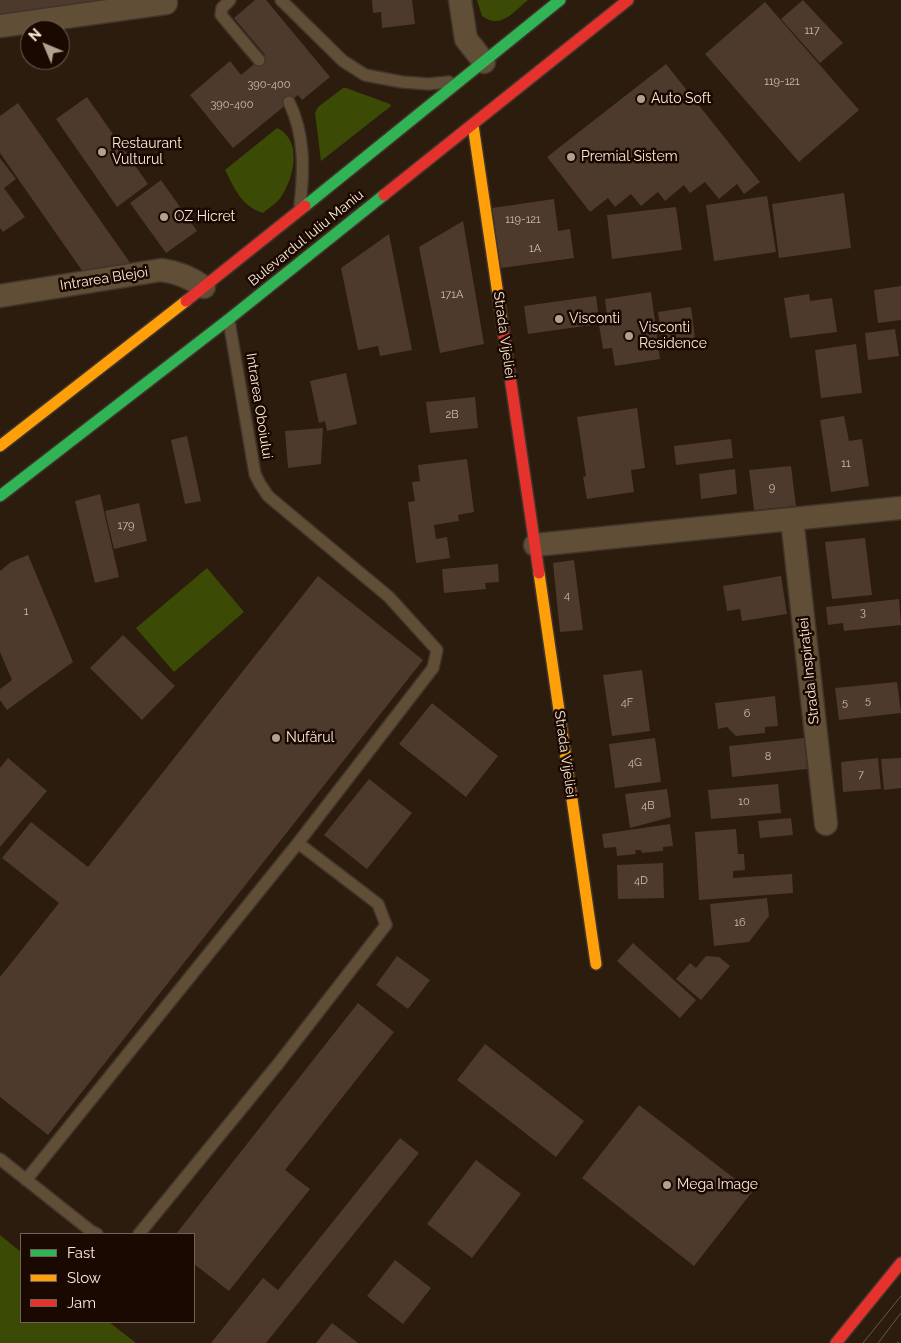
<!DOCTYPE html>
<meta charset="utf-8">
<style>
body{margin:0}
#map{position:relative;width:901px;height:1343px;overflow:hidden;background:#2b1c0d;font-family:Raleway,sans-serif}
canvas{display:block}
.legend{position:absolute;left:20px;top:1233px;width:175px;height:90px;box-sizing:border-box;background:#190900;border:1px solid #746256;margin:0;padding:6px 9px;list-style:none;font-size:15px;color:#fce8d7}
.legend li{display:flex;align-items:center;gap:10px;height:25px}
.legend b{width:25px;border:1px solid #746256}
.north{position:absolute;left:20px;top:20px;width:50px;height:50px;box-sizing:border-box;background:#190900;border:1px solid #746256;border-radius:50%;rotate:315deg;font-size:14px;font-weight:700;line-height:20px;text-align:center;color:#fce8d7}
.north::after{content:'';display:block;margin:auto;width:18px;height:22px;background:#b3a190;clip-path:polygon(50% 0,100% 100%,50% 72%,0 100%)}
</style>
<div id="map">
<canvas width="901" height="1343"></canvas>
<ul class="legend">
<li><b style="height:6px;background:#30b455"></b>Fast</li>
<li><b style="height:6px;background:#ff9f0a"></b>Slow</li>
<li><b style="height:6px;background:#e5322d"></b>Jam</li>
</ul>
<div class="north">N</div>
</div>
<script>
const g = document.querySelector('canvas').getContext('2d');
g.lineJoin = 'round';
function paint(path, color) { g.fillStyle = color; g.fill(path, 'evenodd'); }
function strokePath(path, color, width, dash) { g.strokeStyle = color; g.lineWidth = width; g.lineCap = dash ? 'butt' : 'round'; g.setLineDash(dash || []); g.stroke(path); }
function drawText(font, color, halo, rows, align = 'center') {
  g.font = font + ' Raleway,sans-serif'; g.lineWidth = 5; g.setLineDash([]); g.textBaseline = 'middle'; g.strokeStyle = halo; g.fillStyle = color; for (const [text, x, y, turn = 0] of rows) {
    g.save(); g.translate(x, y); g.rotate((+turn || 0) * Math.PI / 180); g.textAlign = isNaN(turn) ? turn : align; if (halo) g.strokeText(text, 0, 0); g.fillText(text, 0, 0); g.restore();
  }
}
const green = new Path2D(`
 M477,0H528C513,12 501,30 482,16Z
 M343,88H346L390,104L391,106L321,161L315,113L318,107Z
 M277,128C303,140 294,178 281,197C277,203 269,208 263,213C241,206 235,189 225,170Z
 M207,568L244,612L174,672L136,628Z
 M0,1235L21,1252V1322H109L136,1343H0Z`);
const building = new Path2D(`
 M0,0H101V1L0,14Z
 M255,0H266L330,77L302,100L298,95L233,148L190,95L230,61L241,75L265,55L234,18Z
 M372,0H412L415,24L382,28L381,12L373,13Z
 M803,0L843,43L820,63L781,19Z
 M765,2L859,110L799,162L705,54Z
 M666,64L760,182L744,194L737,184L719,199L705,182L690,193L684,185L665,201L658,192L641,206L631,194L615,207L608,198L590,212L547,157Z
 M87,97L148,184L117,207L56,119Z
 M18,103L133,267L83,272L0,153V116Z
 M0,158L16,179L4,188L25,217L3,232L0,228Z
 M161,180L197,231L166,253L130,203Z
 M844,193L851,248L779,258L772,204Z
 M767,196L776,252L714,261L706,205Z
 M554,199L558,231L570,229L574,258L501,268L492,208Z
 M676,207L682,250L612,259L607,215Z
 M463,221L484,344L440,353L419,247Z
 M389,234L412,350L380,356L378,346L358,350L341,268Z
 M901,286V320L878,323L874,290Z
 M651,292L660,359L615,366L612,348L603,349L599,325L608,324L605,299Z
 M809,294L810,301L832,298L837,332L790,338L784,298Z
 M596,296L598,312L591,313L592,325L528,334L524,306Z
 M691,307L695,338L663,343L658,312Z
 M895,329L899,356L868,360L865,333Z
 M856,344L862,393L821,398L815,350Z
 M346,373L357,424L327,431L325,421L319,423L310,381Z
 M475,397L478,428L430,433L426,402Z
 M637,408L645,468L631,470L634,492L587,499L583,477L586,476L577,417Z
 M844,416L849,441L862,439L869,486L831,492L820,420Z
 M323,428L321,464L288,468L285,431Z
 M187,436L201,501L185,504L171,440Z
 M731,439L733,458L676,465L674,446Z
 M467,459L474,512L458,515L459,521L434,525L436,539L447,537L450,558L416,563L408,502L415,501L412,482L420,481L418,465Z
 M791,466L796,506L754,510L749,470Z
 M735,469L737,494L701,499L699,474Z
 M100,494L119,577L95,583L75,501Z
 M139,503L147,541L114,549L105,511Z
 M865,538L872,595L832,599L825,542Z
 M28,555L73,662L7,710L0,700V689L12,680L0,652V571L11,562Z
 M574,560L583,630L560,632L553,563Z
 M498,564L499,582L485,583L486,589L444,593L442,569Z
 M318,576L423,660L48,1135L0,1097V977L59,903L2,858L31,822L88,867Z
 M781,576L787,614L742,621L740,609L727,611L723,586Z
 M899,599L901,625L844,631L843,623L828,625L826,607Z
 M123,635L175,686L142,720L90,668Z
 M642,670L650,731L612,736L603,675Z
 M897,682L901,713L839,720L835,688Z
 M775,696L778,726L765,727V733L736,736L727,727L718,729L715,703Z
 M432,703L498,756L466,797L399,744Z
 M655,738L661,782L615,788L609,744Z
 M804,738L807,769L732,777L729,746Z
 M8,758L47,791L0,847V768Z
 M878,758L881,789L843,792L841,762Z
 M901,758V788L884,790L881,759Z
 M369,779L412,813L367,869L324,835Z
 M778,784L781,813L711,819L708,790Z
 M667,789L671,817L630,828L625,794Z
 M791,818L793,835L760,838L758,821Z
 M670,824L673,846L663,847V851L642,853L641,850H635L636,854L617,856L616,847L604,848L602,834Z
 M736,829L738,854H744L745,870L733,871V878L792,874L793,893L699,900L695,832Z
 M663,863L664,898L618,899L617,865Z
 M767,898L769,916L749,942L714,946L710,904Z
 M633,943L696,1000L680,1018L617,961Z
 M397,956L430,980L408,1009L376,985Z
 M706,956L719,957L730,966L701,1000L676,979L690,963L696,968Z
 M358,1003L394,1032L285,1170L310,1189L229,1291L194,1264V1234H176Z
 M485,1044L584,1121L556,1157L457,1080Z
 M639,1105L752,1192L694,1266L582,1178Z
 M400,1138L419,1153L266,1343H211L263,1278L278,1290Z
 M476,1160L521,1194L472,1258L427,1224Z
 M395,1260L431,1288L403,1324L367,1296Z
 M332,1323L358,1343H316Z`);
const path = new Path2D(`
 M898,1343L901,1339`);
const lane = new Path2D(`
 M230,0L222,8L221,15L259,60
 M281,0L343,61L365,75L402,82L428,84L449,82
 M289,102C305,135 304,170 300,205
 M0,1159L91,1231L97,1234
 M26,1180L298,843L433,668L437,650L389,597L268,496L260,484L255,474L229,321
 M139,1234L278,1064L386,925L378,904L298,843`);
const street = new Path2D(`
 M460,0L466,39L484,62
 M0,26L166,3L165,0
 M0,296L161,270C178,272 190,277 204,287
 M792,519L826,824
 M535,545L901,508`);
const fast = new Path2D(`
 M305,206L560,0
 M0,496L229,319L384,195`);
const slow = new Path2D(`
 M473,125L503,329
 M0,446L186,301
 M539,573L596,964`);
const jam = new Path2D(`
 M384,195L628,0
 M186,301L305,206
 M503,329L539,573
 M836,1343L901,1263`);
const tram = new Path2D(`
 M863,1343L901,1296
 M878,1343L901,1313`);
const markers = [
 [641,99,5,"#b3a190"],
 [102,152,5,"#b3a190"],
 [571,157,5,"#b3a190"],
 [164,217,5,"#b3a190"],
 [559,319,5,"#b3a190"],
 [629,336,5,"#b3a190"],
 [276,738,5,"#b3a190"],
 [667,1185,5,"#b3a190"]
];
const numberNames = [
 ["117",812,31],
 ["119-121",782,82],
 ["390-400",269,85],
 ["390-400",232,105],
 ["119-121",523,220],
 ["1A",535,249],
 ["171A",452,295],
 ["2B",452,415],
 ["11",846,464],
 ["9",772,488],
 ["179",126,526],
 ["4",567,596],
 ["1",26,612],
 ["3",863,613],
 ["5",868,701],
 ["4F",627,703],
 ["5",845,703],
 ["6",747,714],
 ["8",768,757],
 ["4G",635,763],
 ["7",861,775],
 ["10",744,802],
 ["4B",648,806],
 ["4D",641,881],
 ["16",740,923]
];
const poiNames = [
 ["Auto Soft",651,99],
 ["Restaurant",112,144],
 ["Vulturul",112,160],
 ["Premial Sistem",581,157],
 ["OZ Hicret",174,217],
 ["Visconti",569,319],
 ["Visconti",639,328],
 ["Residence",639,344],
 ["Nufărul",286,738],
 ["Mega Image",677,1185]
];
const streetNames = [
 ["Bulevardul Iuliu Maniu",306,238,-39],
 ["Intrarea Blejoi",104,279,-9],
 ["Strada Vijeliei",504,335,82],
 ["Intrarea Oboiului",259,406,81],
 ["Strada Inspirației",809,671,-96],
 ["Strada Vijeliei",565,754,82]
];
paint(green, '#3b4b05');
paint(building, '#4d3a2d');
strokePath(lane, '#41352b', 14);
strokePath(street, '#41352b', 25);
strokePath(fast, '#41352b', 14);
strokePath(slow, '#41352b', 14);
strokePath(jam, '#41352b', 14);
strokePath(path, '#5d4e3d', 3, [1, 4]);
strokePath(lane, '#614e37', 11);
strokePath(street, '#614e37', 22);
strokePath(fast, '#30b455', 11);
strokePath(slow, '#ff9f0a', 11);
strokePath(jam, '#e5322d', 11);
strokePath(tram, '#665846', 1);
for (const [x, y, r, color] of markers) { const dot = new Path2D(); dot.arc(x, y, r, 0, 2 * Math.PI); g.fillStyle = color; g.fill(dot); strokePath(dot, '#190900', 2); }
drawText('11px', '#d0bcac', null, numberNames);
drawText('14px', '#fce8d7', '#190900', poiNames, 'left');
drawText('14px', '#fce8d7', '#190900', streetNames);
</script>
